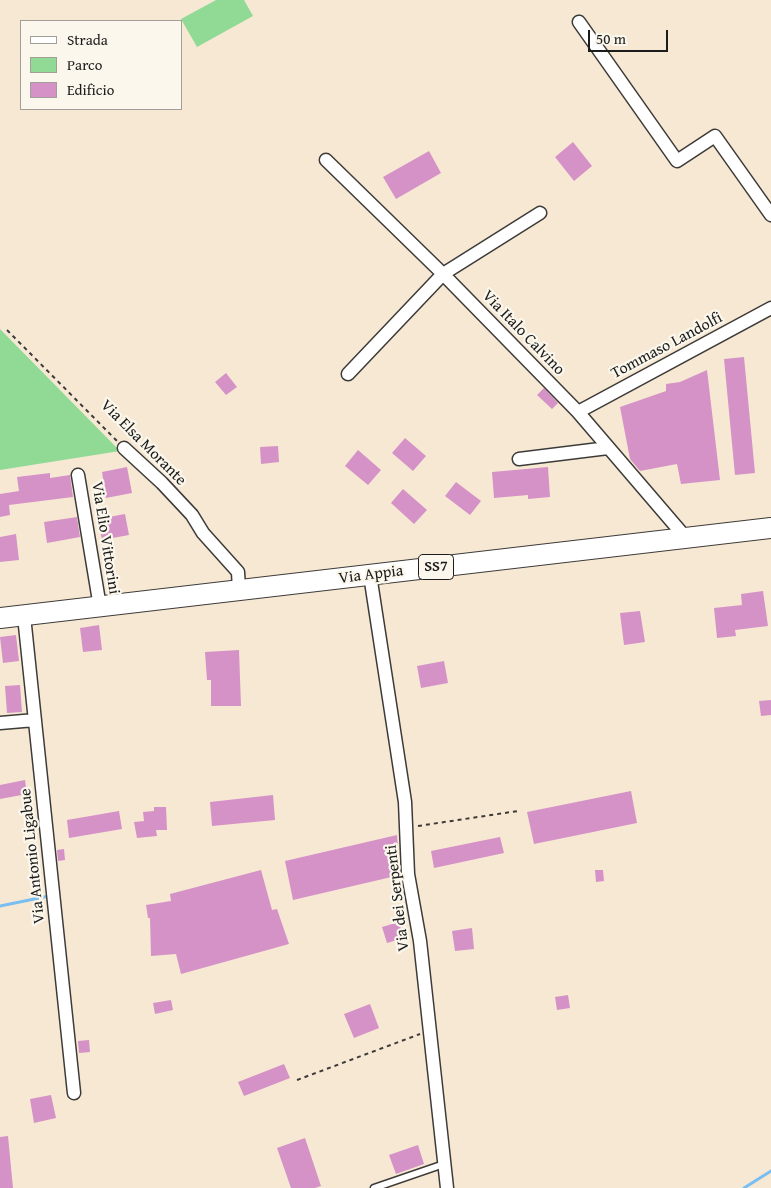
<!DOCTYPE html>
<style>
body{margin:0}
#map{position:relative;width:771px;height:1188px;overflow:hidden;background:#f7e8d4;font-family:"Gentium Book Plus",serif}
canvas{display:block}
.legend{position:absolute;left:20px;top:20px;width:162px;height:90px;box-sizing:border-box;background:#fbf7ec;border:1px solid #a29f99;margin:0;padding:6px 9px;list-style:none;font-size:15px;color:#1c1c1c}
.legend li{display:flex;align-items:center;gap:10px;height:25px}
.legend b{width:25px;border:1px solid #a29f99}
.scale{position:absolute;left:588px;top:30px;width:80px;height:22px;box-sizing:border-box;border:2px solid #1c1c1c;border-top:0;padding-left:6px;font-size:15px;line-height:18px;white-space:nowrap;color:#1c1c1c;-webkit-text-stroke:4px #fbf7ec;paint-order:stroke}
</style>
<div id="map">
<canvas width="771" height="1188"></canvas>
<ul class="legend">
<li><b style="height:6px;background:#fff"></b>Strada</li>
<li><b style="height:14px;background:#90da96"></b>Parco</li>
<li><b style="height:14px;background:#d592c7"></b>Edificio</li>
</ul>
<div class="scale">50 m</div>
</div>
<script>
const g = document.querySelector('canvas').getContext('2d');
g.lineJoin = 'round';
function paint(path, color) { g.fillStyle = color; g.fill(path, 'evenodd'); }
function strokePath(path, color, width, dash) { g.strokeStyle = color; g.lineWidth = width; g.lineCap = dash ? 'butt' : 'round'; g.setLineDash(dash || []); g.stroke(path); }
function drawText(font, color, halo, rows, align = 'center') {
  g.font = font + ' "Gentium Book Plus",serif'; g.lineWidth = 4.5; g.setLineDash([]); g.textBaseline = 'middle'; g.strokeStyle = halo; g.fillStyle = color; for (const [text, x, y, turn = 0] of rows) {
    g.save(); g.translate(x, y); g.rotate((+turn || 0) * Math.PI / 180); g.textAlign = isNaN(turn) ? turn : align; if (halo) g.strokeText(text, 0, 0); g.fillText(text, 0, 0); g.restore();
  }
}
const green = new Path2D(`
 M216,0H244L253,16L197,47L181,19Z
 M0,329L120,451L0,470Z`);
const stream = new Path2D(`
 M0,906L49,896
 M744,1188L771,1171`);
const building = new Path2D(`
 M573,142L592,166L574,181L555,157Z
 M429,151L441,173L396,199L383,177Z
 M744,357L755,473L735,475L724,359Z
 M707,370L720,480L681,484L677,464L640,471L630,459L620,407L666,391V384L680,382Z
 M226,373L237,387L226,395L215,382Z
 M544,388L558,403L552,409L537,395Z
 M405,438L426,456L413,471L392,453Z
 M278,446L279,462L261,464L260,447Z
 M358,450L381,470L368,485L345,466Z
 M127,467L132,493L106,498L102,472Z
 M548,467L550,497L528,499V495L494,498L492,472Z
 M50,473V478L70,475L73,497L9,505L10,515L0,517V494L19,491L17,477Z
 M456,482L481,501L470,515L445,496Z
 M403,489L427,510L414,524L391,503Z
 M125,514L129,535L102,540L98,519Z
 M77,517L80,537L47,543L44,522Z
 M16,534L19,560L0,562V537Z
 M763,591L768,626L735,630L736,636L717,638L714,608L742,605L741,594Z
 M640,611L645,642L624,645L620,613Z
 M99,625L102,650L83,652L80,628Z
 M16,635L19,661L3,663L0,637Z
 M239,650L241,706H211V680H207L205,652Z
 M444,661L448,683L421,688L417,666Z
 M20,685L22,712L7,713L5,686Z
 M771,700V715L761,716L759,701Z
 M25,780L27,794L0,799V785Z
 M631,791L637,823L534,844L527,812Z
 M273,795L275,820L212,826L210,802Z
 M154,807H166L167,830H156L157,836L137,838L134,822L144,821L143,812L154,811Z
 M119,811L122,829L69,838L67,820Z
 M397,835L400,875L293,900L285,861Z
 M500,837L504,853L434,868L431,851Z
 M64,849L65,860L58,861L57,850Z
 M261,870L272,910L277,909L289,944L181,974L176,954L151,956L150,918H148L146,905L171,901L170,894Z
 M595,870H603L604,881L596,882Z
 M399,922L404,938L387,943L382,927Z
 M472,928L474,949L455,951L452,931Z
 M568,995L570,1008L557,1010L555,997Z
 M171,1000L173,1010L155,1014L153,1003Z
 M370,1004L379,1028L354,1038L344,1014Z
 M89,1040L90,1052L79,1053L78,1041Z
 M284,1064L290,1078L244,1096L238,1082Z
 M51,1095L56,1118L34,1123L30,1099Z
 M8,1136L13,1188H0V1137Z
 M305,1138L321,1186L315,1188H291L277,1148Z
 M418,1145L424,1164L396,1174L389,1155Z`);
const path = new Path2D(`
 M7,330L117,441
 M418,826L518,811
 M297,1080L420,1034`);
const service = new Path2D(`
 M374,1188L444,1164`);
const minor = new Path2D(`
 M579,22L677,161L715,136L771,215
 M326,160L443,274L578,412L686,538
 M348,374L443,274L540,213
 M578,412L771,308
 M124,448L162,483L192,515L203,533L238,572L239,590
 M519,459L608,448
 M78,475L100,607
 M370,575L405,802L408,874L420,941L447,1188
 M24,616L74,1093
 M0,723L35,720`);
const primary = new Path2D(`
 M0,618L771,528`);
const shields = [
 [436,567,35]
];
const shieldNames = [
 ["SS7",436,567]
];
const streetNames = [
 ["Via Italo Calvino",523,333,46],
 ["Tommaso Landolfi",667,346,-28],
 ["Via Elsa Morante",143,443,45],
 ["Via Elio Vittorini",105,538,81],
 ["Via Appia",371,575,-7],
 ["Via Antonio Ligabue",33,856,-96],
 ["Via dei Serpenti",398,898,-97]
];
paint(green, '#90da96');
strokePath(stream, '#79bef0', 3);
paint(building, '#d592c7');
strokePath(service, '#3d3b38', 9);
strokePath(minor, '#3d3b38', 15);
strokePath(primary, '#3d3b38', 22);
strokePath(path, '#3d3b38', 2, [4, 4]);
strokePath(service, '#fff', 6);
strokePath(minor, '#fff', 12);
strokePath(primary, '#fff', 20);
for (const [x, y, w] of shields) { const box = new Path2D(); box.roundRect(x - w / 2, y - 12.5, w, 25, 4); g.fillStyle = '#fbf7ec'; g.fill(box); strokePath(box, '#1c1c1c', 1); }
drawText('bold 15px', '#1c1c1c', null, shieldNames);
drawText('16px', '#1c1c1c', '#fbf7ec', streetNames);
</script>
